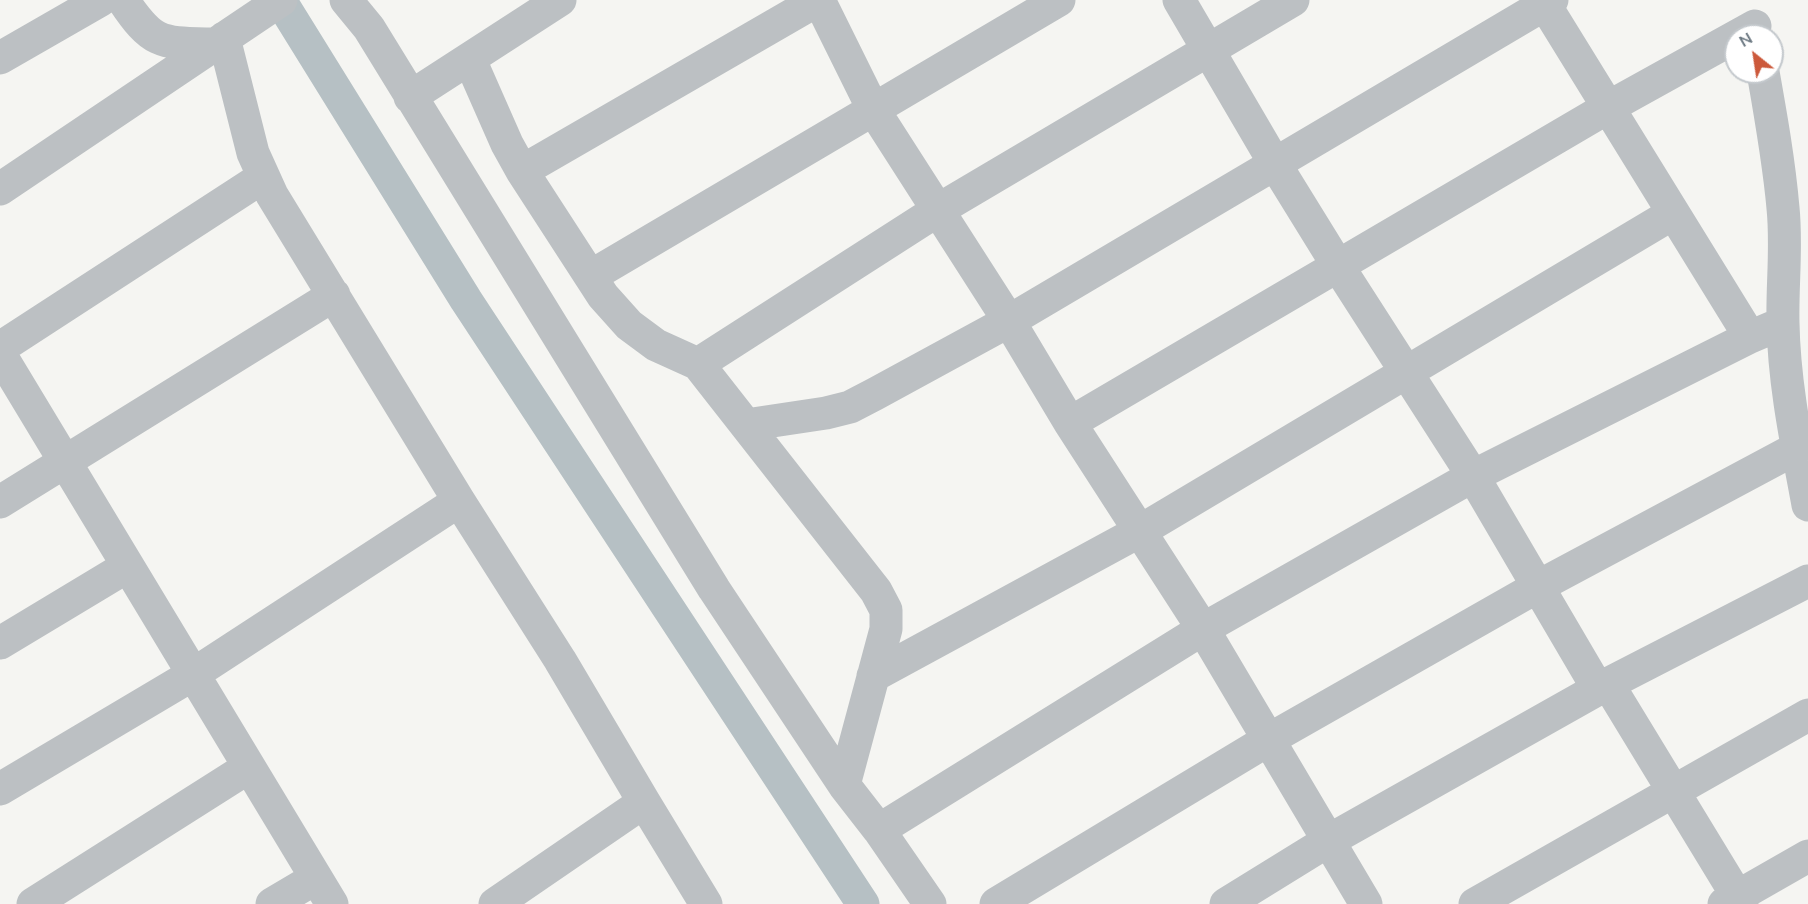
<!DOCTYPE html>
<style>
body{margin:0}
#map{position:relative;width:1808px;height:904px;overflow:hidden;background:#f5f5f2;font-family:"Nunito Sans",sans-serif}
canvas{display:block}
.north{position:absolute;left:1724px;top:24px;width:60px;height:60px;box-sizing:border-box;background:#fff;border:2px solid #c3c8cc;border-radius:50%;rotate:330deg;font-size:16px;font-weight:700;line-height:24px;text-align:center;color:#68757f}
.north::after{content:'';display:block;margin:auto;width:21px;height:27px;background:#cc593b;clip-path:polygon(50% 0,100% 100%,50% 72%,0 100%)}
</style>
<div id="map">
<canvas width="1808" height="904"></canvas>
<div class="north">N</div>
</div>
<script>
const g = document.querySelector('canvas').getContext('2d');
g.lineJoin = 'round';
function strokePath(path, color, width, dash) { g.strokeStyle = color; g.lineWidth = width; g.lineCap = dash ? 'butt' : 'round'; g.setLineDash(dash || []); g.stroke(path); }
const canal = new Path2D(`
 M280,0L466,300L863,904`);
const minor = new Path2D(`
 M123,0C153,45 161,43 213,44
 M346,0L369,28L714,589L844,785L879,830L930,904
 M819,0L873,109L1009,321L1070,423L1203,629L1366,904
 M1179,0L1275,164L1338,266L1473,476L1598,689
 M1542,0L1750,337
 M224,38L253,153L272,195L459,501L560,660L644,802L706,904
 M0,58L101,0
 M470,60L507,144L522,171L603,296L629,325L656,345L698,364L876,591L886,610V629L844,785
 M1763,72C1771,117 1779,162 1783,208C1787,247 1782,285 1783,323C1784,384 1797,445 1808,505
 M410,97L560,0
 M522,171L818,0
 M0,189L281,0
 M591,276L1059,0
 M0,348L263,177
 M0,354L332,904
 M698,364L938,210L1293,0
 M1070,423L1607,108L1755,26
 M746,425L826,413L850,407L875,394L1009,321L1552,0
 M0,502L334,295
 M0,643L128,566
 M873,676L1140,531L1672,214
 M1608,684L1742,904
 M0,789L192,675L459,501
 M879,830L1203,629L1473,476L1750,337L1783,323
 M33,904L249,767
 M272,904L316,878
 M495,904L644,802
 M996,904L1268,740L1537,587L1797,448
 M1226,904L1328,841L1598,689L1808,581
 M1475,904L1808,715
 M1724,904L1808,856`);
strokePath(canal, '#b6c0c4', 33);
strokePath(minor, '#bcc0c3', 33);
</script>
